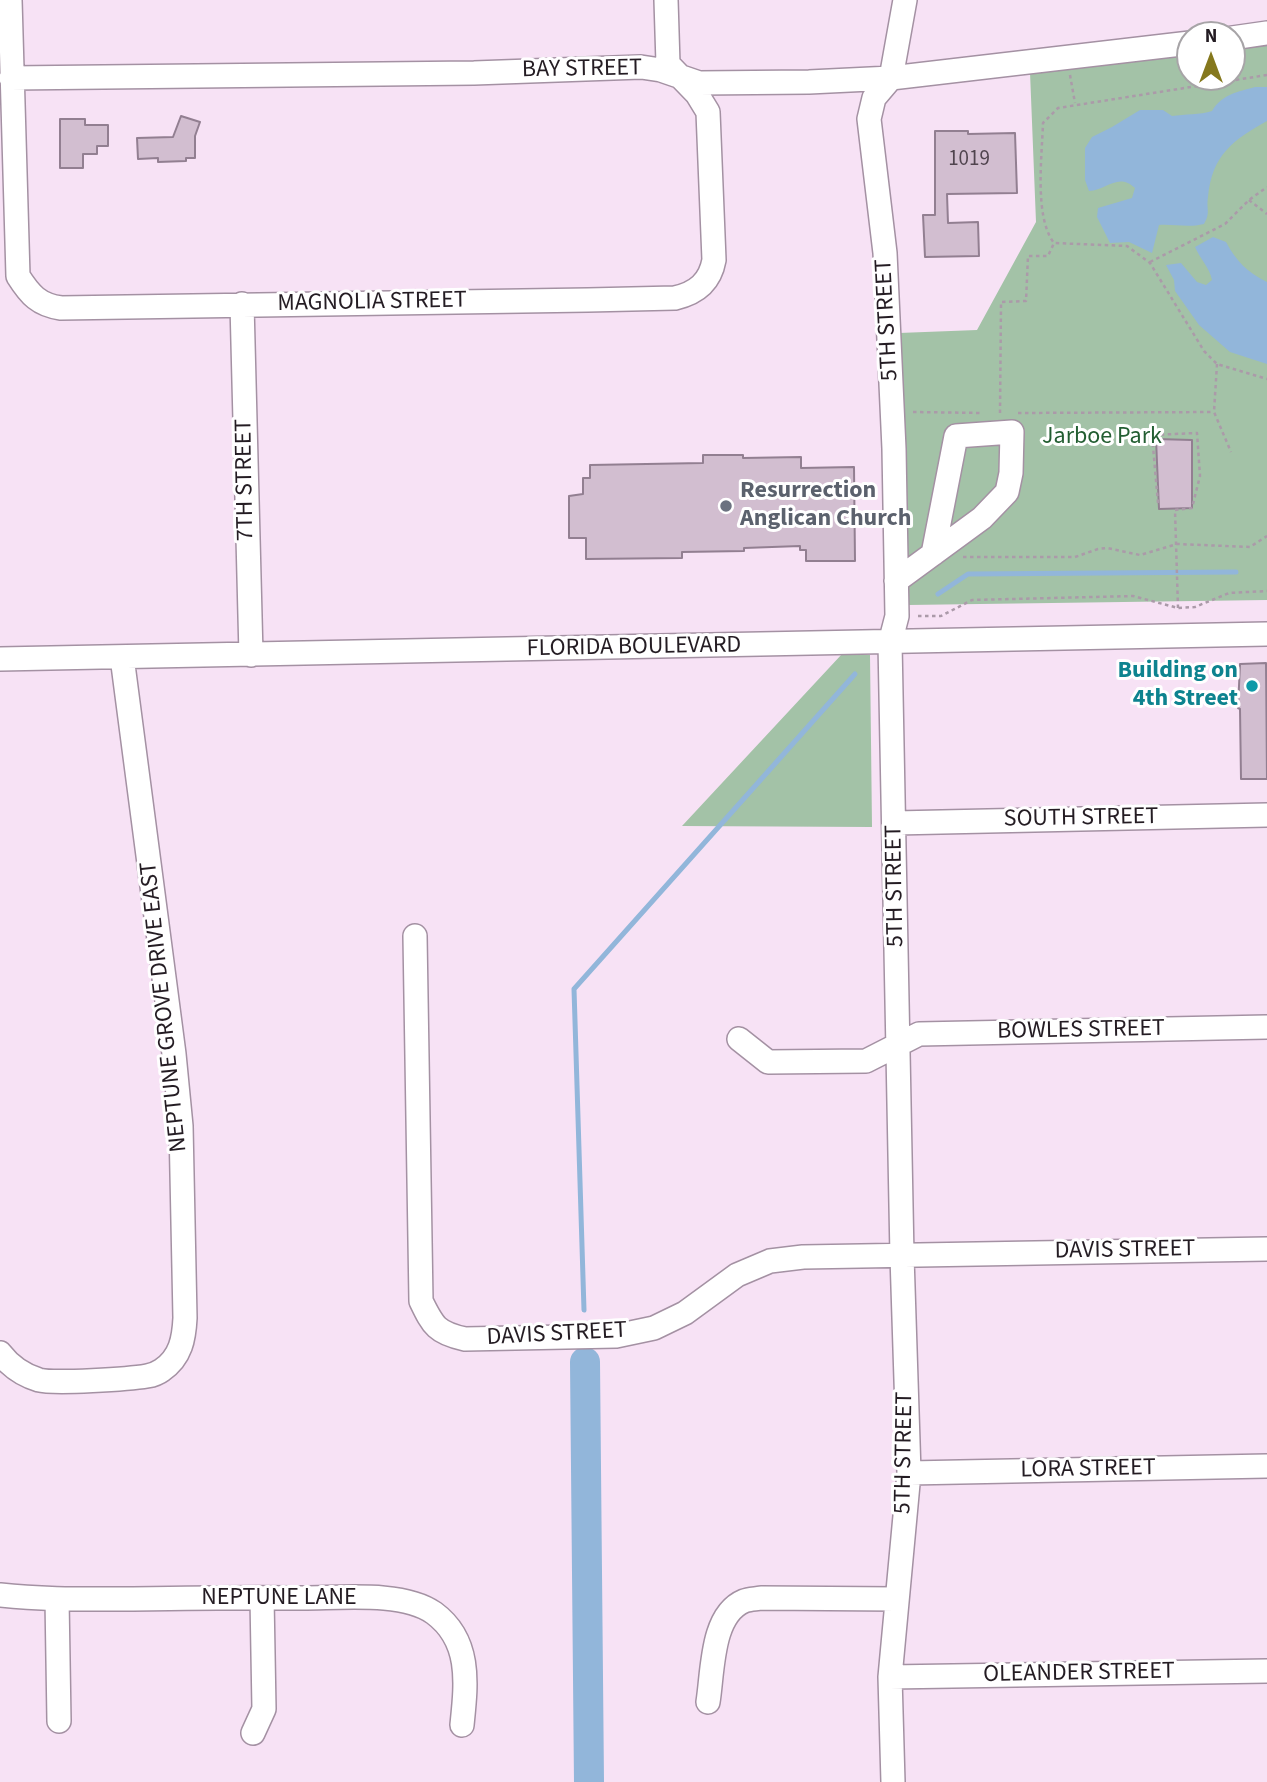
<!DOCTYPE html>
<style>
body{margin:0}
#map{position:relative;width:1267px;height:1782px;overflow:hidden;background:#f7e2f5;font-family:"Source Sans 3",sans-serif}
canvas{display:block}
.north{position:absolute;left:1176px;top:21px;width:70px;height:70px;box-sizing:border-box;background:#fff;border:2px solid #a7a4a7;border-radius:50%;rotate:0deg;font-size:19px;font-weight:700;line-height:28px;text-align:center;color:#241c23}
.north::after{content:'';display:block;margin:auto;width:24px;height:32px;background:#85781d;clip-path:polygon(50% 0,100% 100%,50% 72%,0 100%)}
</style>
<div id="map">
<canvas width="1267" height="1782"></canvas>
<div class="north">N</div>
</div>
<script>
const g = document.querySelector('canvas').getContext('2d');
g.lineJoin = 'round';
function paint(path, color) { g.fillStyle = color; g.fill(path, 'evenodd'); }
function strokePath(path, color, width, dash) { g.strokeStyle = color; g.lineWidth = width; g.lineCap = dash ? 'butt' : 'round'; g.setLineDash(dash || []); g.stroke(path); }
function drawText(font, color, halo, rows, align = 'center') {
  g.font = font + ' "Source Sans 3",sans-serif'; g.lineWidth = 6; g.setLineDash([]); g.textBaseline = 'middle'; g.strokeStyle = halo; g.fillStyle = color; for (const [text, x, y, turn = 0] of rows) {
    g.save(); g.translate(x, y); g.rotate((+turn || 0) * Math.PI / 180); g.textAlign = isNaN(turn) ? turn : align; if (halo) g.strokeText(text, 0, 0); g.fillText(text, 0, 0); g.restore();
  }
}
const green = new Path2D(`
 M1267,45V600L908,605L899,333L977,330L1036,222L1030,72L1190,54V77H1232V49Z
 M842,654L870,655L872,827L682,826Z`);
const water = new Path2D(`
 M1255,87H1267V121C1233,140 1212,155 1208,197C1206,210 1211,212 1204,224C1188,228 1175,224 1159,225L1152,253L1129,242L1110,243L1097,217L1098,208L1132,198L1135,188C1118,172 1107,190 1089,191L1085,180V148L1092,137L1112,127L1140,110H1163L1172,116C1185,114 1200,115 1212,111C1222,94 1238,92 1255,87Z
 M1213,237L1226,242C1236,261 1247,272 1267,282V364L1230,352L1199,325L1175,291L1174,280L1166,265L1181,263L1197,282L1206,285L1212,280C1210,268 1200,259 1195,247Z`);
const stream = new Path2D(`
 M938,594L968,574L1236,572
 M584,1310L574,989L855,674`);
const river = new Path2D(`
 M585,1362L589,1782`);
const building = new Path2D(`
 M181,116L200,122L195,136V158H186V161L158,162V158L138,159L137,138L173,137Z
 M60,119H85V125H108V146H97V154H83V168H60Z
 M935,131H968V134L1015,133L1017,193L947,194L948,223L978,222L979,256L925,257L923,215H935Z
 M1156,439L1192,440V508L1159,509Z
 M703,455H743V458L801,457V468L854,467L855,561H806V550H800V546L744,548V551L682,552V558L586,559V538H569V496L583,494V478H590V465L703,463Z
 M1266,663L1267,779H1241L1240,709L1238,708L1240,664Z`);
const path = new Path2D(`
 M1070,75L1075,103
 M1267,75L1058,108L1043,123C1042,156 1034,217 1054,243L1127,246L1150,263L1204,351L1217,364L1267,379
 M1249,200L1267,214
 M1150,262L1225,224L1249,200L1267,187
 M1217,364L1214,412L1231,452
 M913,412L983,413
 M1000,413L1001,302L1026,301L1028,256H1048L1054,243
 M1018,413L1214,412
 M1158,503L1152,435L1197,433L1200,476L1192,508L1175,510L1178,608
 M963,557H1075L1098,549L1107,548L1140,555L1177,544L1250,547L1267,536
 M918,616H941L972,600L1133,596L1178,608L1195,607L1229,593L1267,591`);
const minor = new Path2D(`
 M10,0L18,276C30,295 39,305 61,308L588,300L675,298C697,293 710,282 714,260L708,112L697,94L668,64L666,0
 M1232,38L1267,33
 M11,78L474,73L641,67L661,70L699,83L809,82L891,78L1190,43
 M242,304L251,655
 M896,581L982,518L1007,492L1011,473L1012,432L956,436L933,554
 M0,659L1267,634
 M895,823L1267,815
 M415,936L421,1301C433,1326 437,1333 465,1339L616,1336L654,1328L685,1313L737,1275L770,1261L803,1257L1267,1249
 M739,1039L768,1062L866,1061L919,1034L1267,1027
 M0,1353C10,1366 22,1375 39,1380C54,1384 130,1379 147,1376C153,1375 158,1373 162,1370C181,1357 184,1338 185,1318L181,1126L174,1054L122,657
 M909,1473L1267,1466
 M0,1595C44,1600 88,1599 133,1599C190,1598 247,1597 303,1598C341,1598 403,1591 434,1613C472,1641 466,1685 462,1725
 M57,1599L59,1721
 M890,1677L1267,1671
 M708,1702C713,1671 711,1615 744,1601C749,1599 756,1599 761,1598L896,1599
 M253,1733L264,1709L262,1598
 M893,1782L890,1677L909,1473L902,1256L890,643L897,616L894,449L885,253L869,119L874,98L891,78L905,0`);
const markers = [
 [726,506,7,"#6b7280"],
 [1252,686,7,"#0f9aa8"]
];
const numberNames = [
 ["1019",969,160]
];
const streetNames = [
 ["BAY STREET",582,70,-1],
 ["MAGNOLIA STREET",372,303,-1],
 ["5TH STREET",888,320,-93],
 ["7TH STREET",246,480,-91],
 ["FLORIDA BOULEVARD",634,648,-1],
 ["SOUTH STREET",1081,819,-1],
 ["5TH STREET",896,886,-91],
 ["NEPTUNE GROVE DRIVE EAST",165,1007,-96],
 ["BOWLES STREET",1081,1031,-1],
 ["DAVIS STREET",1125,1251,-1],
 ["DAVIS STREET",557,1335,-3],
 ["5TH STREET",905,1453,-89],
 ["LORA STREET",1088,1470,-1],
 ["NEPTUNE LANE",279,1599],
 ["OLEANDER STREET",1079,1674,-1]
];
const parkNames = [
 ["Jarboe Park",1102,438]
];
const worshipNames = [
 ["Resurrection",740,492],
 ["Anglican Church",740,520]
];
const cultureNames = [
 ["Building on",1238,672],
 ["4th Street",1238,700]
];
paint(green, '#a3c2a7');
paint(water, '#92b6da');
strokePath(stream, '#92b6da', 5);
strokePath(river, '#92b6da', 30);
paint(building, '#d2bed0');
strokePath(building, '#927f91', 2);
strokePath(minor, '#a491a3', 26);
strokePath(path, '#ab9aa9', 2.5, [3.5, 3.5]);
strokePath(minor, '#fff', 23);
for (const [x, y, r, color] of markers) { const dot = new Path2D(); dot.arc(x, y, r, 0, 2 * Math.PI); g.fillStyle = color; g.fill(dot); strokePath(dot, '#fff', 2.5); }
drawText('21px', '#50444e', null, numberNames);
drawText('24px', '#241c23', '#fff', streetNames);
drawText('24px', '#235e32', '#fff', parkNames);
drawText('bold 24px', '#5b616d', '#fff', worshipNames, 'left');
drawText('bold 24px', '#0d838f', '#fff', cultureNames, 'right');
</script>
